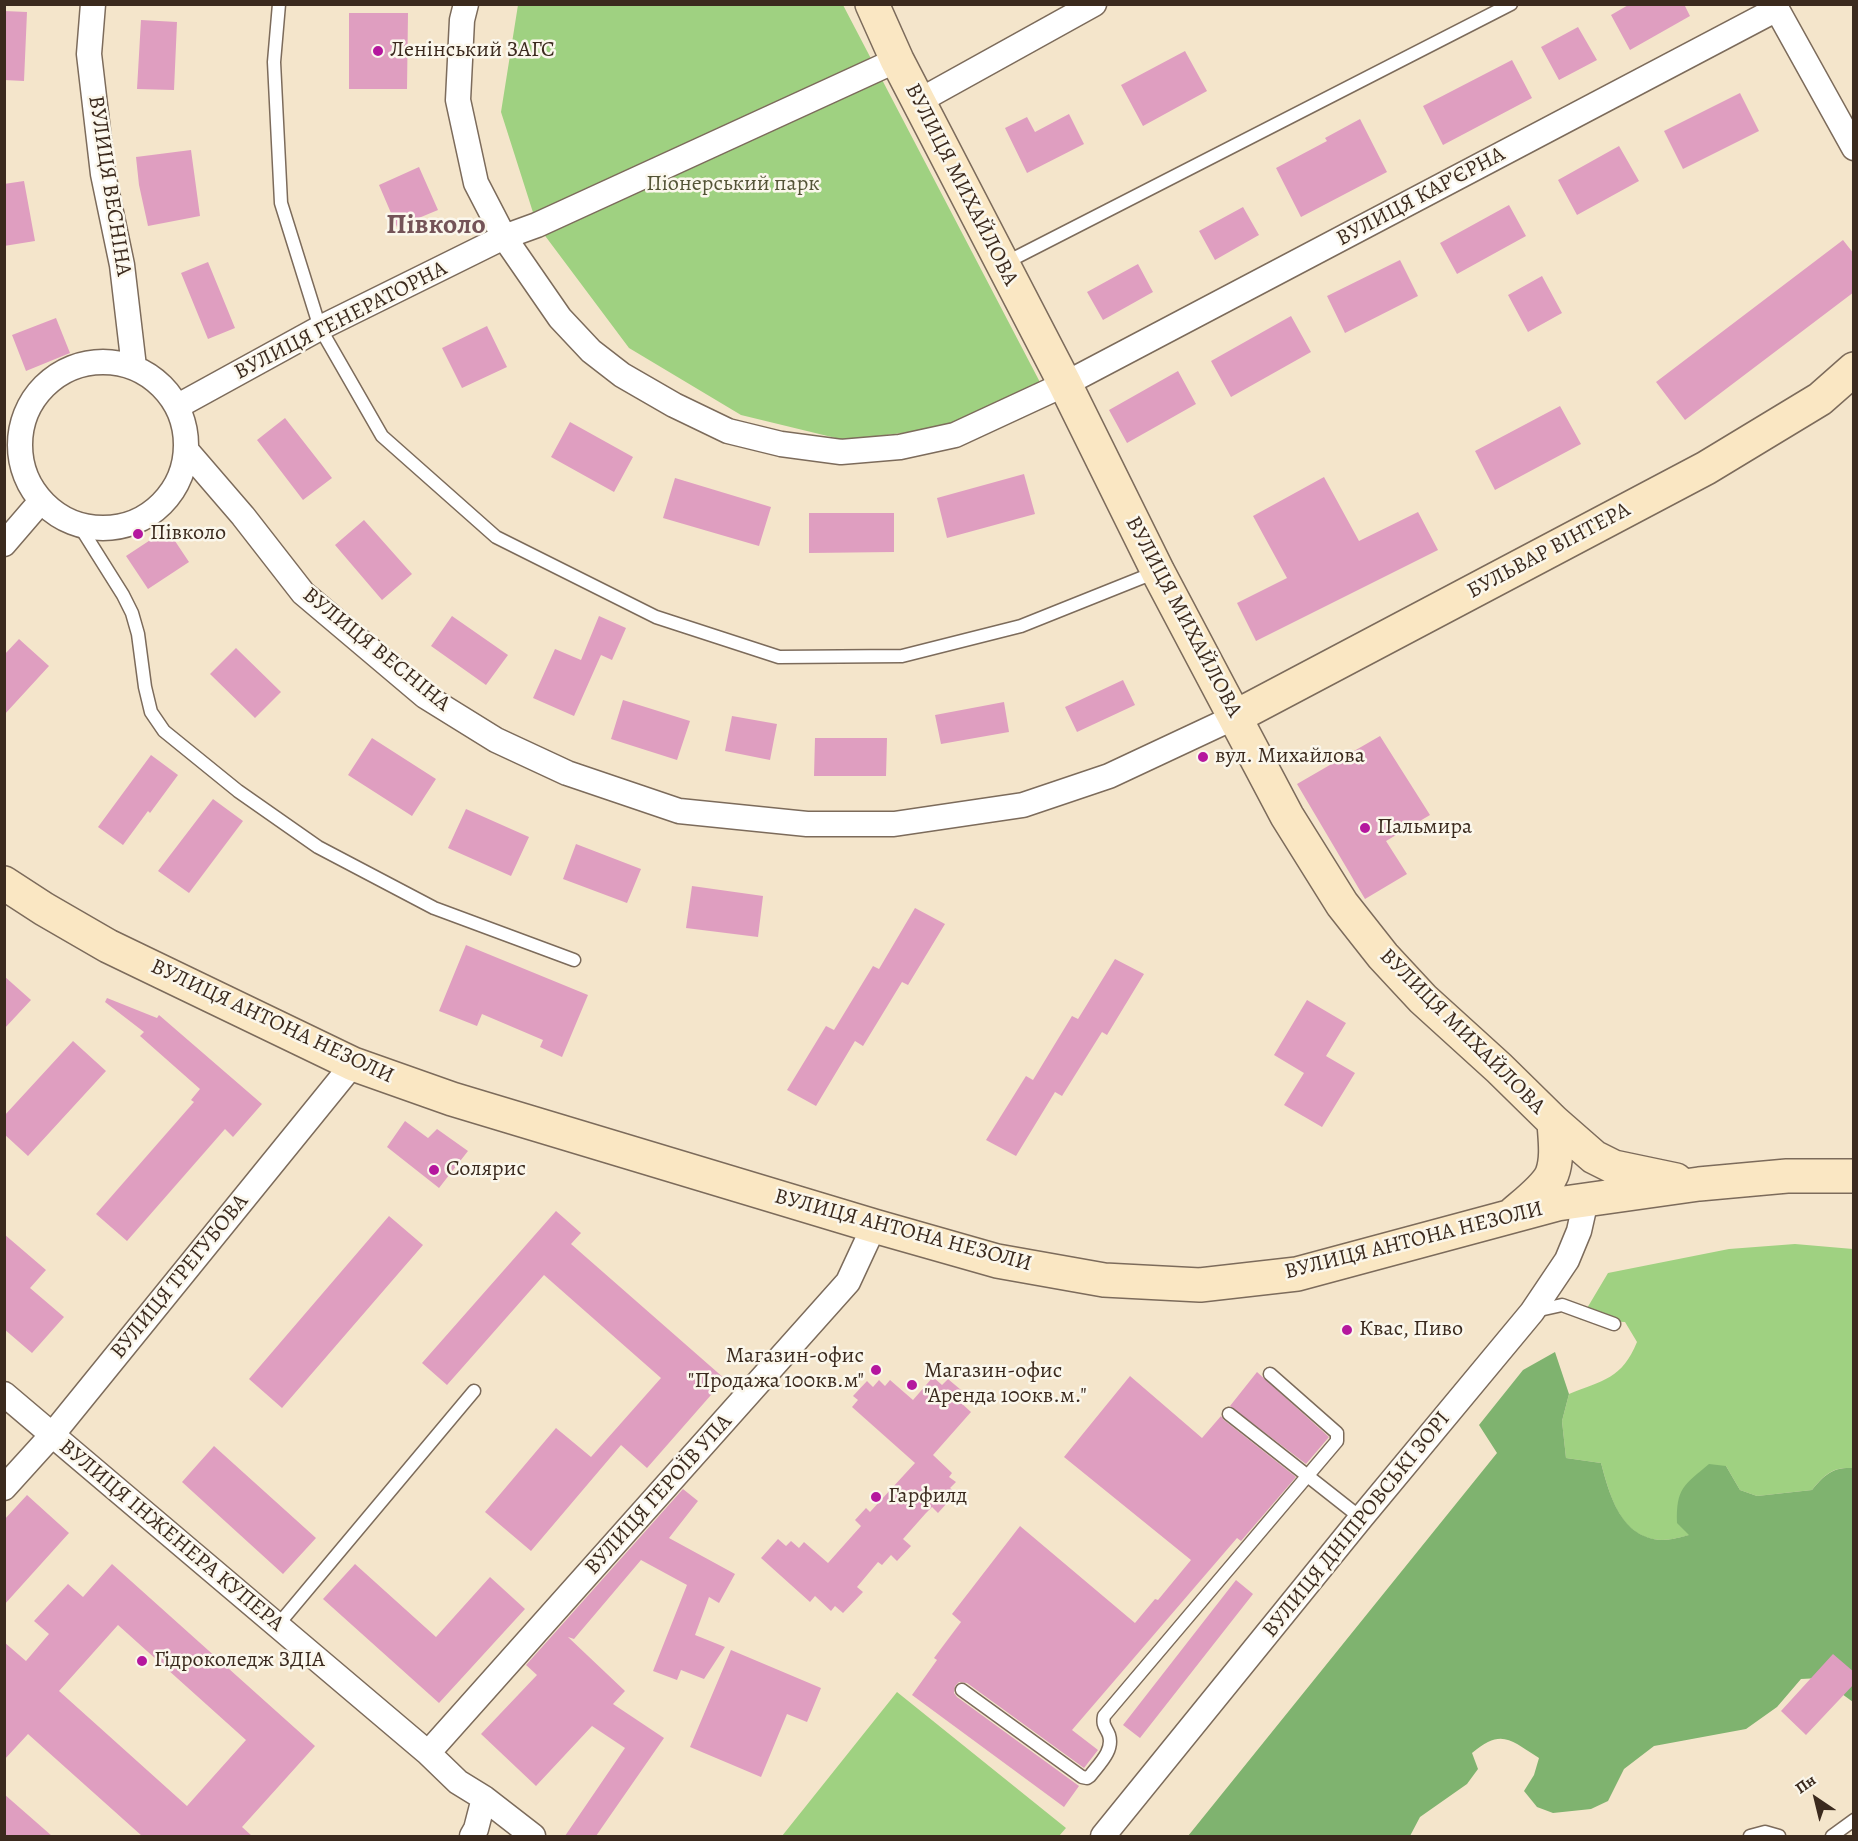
<!DOCTYPE html>
<meta charset="utf-8">
<style>
body{margin:0}
#map{position:relative;width:1858px;height:1841px;overflow:hidden;background:#f4e5cb;font-family:Alegreya,serif}
canvas{display:block}
.frame{position:absolute;inset:0;border:6px solid #3b2a1e;pointer-events:none}
.north{position:absolute;left:1786px;top:1769px;width:60px;height:60px;-webkit-text-stroke:4px #fbf7ec;paint-order:stroke;rotate:325deg;font-size:16px;font-weight:700;line-height:24px;text-align:center;color:#3b2a1e}
.north::after{content:'';display:block;margin:auto;width:21px;height:27px;background:#3b2a1e;clip-path:polygon(50% 0,100% 100%,50% 72%,0 100%)}
</style>
<div id="map">
<canvas width="1858" height="1841"></canvas>
<div class="frame"></div>
<div class="north">Пн</div>
</div>
<script>
const g = document.querySelector('canvas').getContext('2d');
g.lineJoin = 'round';
function paint(path, color) { g.fillStyle = color; g.fill(path, 'evenodd'); }
function strokePath(path, color, width, dash) { g.strokeStyle = color; g.lineWidth = width; g.lineCap = dash ? 'butt' : 'round'; g.setLineDash(dash || []); g.stroke(path); }
function drawText(font, color, halo, rows, align = 'center') {
  g.font = font + ' Alegreya,serif'; g.lineWidth = 5; g.setLineDash([]); g.textBaseline = 'middle'; g.strokeStyle = halo; g.fillStyle = color; for (const [text, x, y, turn = 0] of rows) {
    g.save(); g.translate(x, y); g.rotate((+turn || 0) * Math.PI / 180); g.textAlign = isNaN(turn) ? turn : align; if (halo) g.strokeText(text, 0, 0); g.fillText(text, 0, 0); g.restore();
  }
}
const green = new Path2D(`
 M518,5H843L1043,388L960,426L844,440L741,415L629,348L537,225L501,112Z
 M1795,1244L1853,1249V1468C1832,1467 1825,1474 1812,1490L1757,1496L1740,1490L1726,1466L1690,1535C1681,1537 1671,1540 1662,1540C1621,1539 1610,1496 1601,1463L1566,1458L1562,1421L1569,1394C1603,1380 1622,1379 1637,1342L1625,1322L1580,1320L1608,1273L1729,1249Z
 M897,1692L1066,1828L1059,1836H782Z`);
const forest = new Path2D(`
 M1555,1352L1569,1394L1562,1421L1566,1458L1601,1463C1610,1496 1621,1538 1662,1540C1671,1540 1681,1537 1689,1535L1677,1523C1676,1488 1684,1485 1709,1464L1726,1466L1740,1490L1757,1496L1812,1490C1825,1474 1833,1467 1853,1468V1702L1820,1678L1801,1679L1777,1707L1746,1729L1654,1746L1624,1769L1608,1801L1591,1809L1553,1813L1537,1807L1524,1791L1534,1775L1539,1758C1510,1740 1502,1728 1472,1753L1478,1769L1467,1784L1420,1817L1410,1836H1188L1497,1453L1479,1425L1523,1370Z`);
const building = new Path2D(`
 M1630,4H1684L1690,16L1630,50L1611,15Z
 M4,11L27,12L24,81L4,80Z
 M349,13H408L407,89H349Z
 M141,20L177,22L174,90L137,89Z
 M1578,27L1597,60L1559,80L1541,47Z
 M1185,51L1207,91L1143,126L1121,85Z
 M1512,60L1532,98L1443,145L1423,106Z
 M1740,93L1759,131L1683,169L1664,131Z
 M1069,114L1084,144L1027,173L1005,128L1027,117L1035,132Z
 M1360,119L1387,172L1301,217L1276,168L1327,141L1325,138Z
 M1619,146L1639,181L1577,215L1558,180Z
 M191,150L200,216L148,226L139,185L136,157Z
 M419,167L438,210L397,227L379,185Z
 M24,181L35,241L4,246V184Z
 M1509,205L1526,236L1457,274L1440,243Z
 M1243,207L1259,235L1215,260L1199,231Z
 M1843,240L1854,254V292L1685,420L1656,382Z
 M1400,260L1418,296L1345,333L1327,296Z
 M208,262L235,328L208,339L181,273Z
 M1138,264L1153,292L1103,320L1087,292Z
 M1542,276L1562,313L1528,332L1508,295Z
 M1291,316L1311,352L1231,397L1211,361Z
 M56,318L70,353L26,371L12,335Z
 M487,326L507,367L462,388L442,348Z
 M1178,371L1196,404L1127,443L1109,410Z
 M1560,406L1581,444L1495,490L1475,451Z
 M285,418L332,478L303,500L257,440Z
 M570,422L633,457L614,492L551,457Z
 M1024,474L1035,514L947,538L937,498Z
 M1324,477L1359,541L1418,512L1438,550L1256,641L1237,603L1287,578L1253,516Z
 M675,478L771,507L759,546L663,518Z
 M809,513H894V552L809,553Z
 M364,520L412,574L382,600L335,545Z
 M167,529L189,562L148,589L126,556Z
 M452,616L508,655L486,685L431,646Z
 M599,616L626,628L612,660L601,655L574,716L533,698L555,649L581,660Z
 M19,639L49,666L4,715V655Z
 M236,648L281,692L255,718L210,674Z
 M1123,680L1135,705L1077,732L1065,707Z
 M623,700L690,721L677,760L611,739Z
 M1004,702L1009,732L941,744L935,715Z
 M732,716L777,724L770,760L725,751Z
 M1380,736L1430,815L1386,841L1407,874L1365,899L1297,784Z
 M372,738L436,779L412,816L348,775Z
 M815,738H887L886,776H814Z
 M151,755L178,775L150,813L148,811L123,845L98,827Z
 M213,799L243,821L189,893L158,871Z
 M466,809L529,837L511,876L448,848Z
 M576,844L641,869L627,903L563,879Z
 M692,886L763,896L758,937L686,928Z
 M915,908L945,924L908,985L902,982L863,1046L855,1041L816,1106L787,1090L826,1026L834,1030L873,966L879,969Z
 M466,945L588,995L562,1057L540,1047L543,1040L482,1014L477,1026L439,1011Z
 M1115,959L1144,974L1107,1035L1102,1032L1062,1096L1055,1092L1016,1156L986,1140L1026,1076L1033,1080L1072,1016L1078,1019Z
 M4,976L31,1000L4,1029Z
 M107,998L157,1018L159,1015L262,1104L233,1137L225,1129L127,1241L96,1214L194,1102L191,1100L200,1089L140,1036L144,1032L105,1002Z
 M1307,1000L1346,1023L1326,1056L1355,1073L1322,1127L1284,1105L1304,1073L1274,1055Z
 M73,1041L106,1071L28,1156L4,1134V1116Z
 M405,1121L428,1138L437,1129L468,1151L439,1188L387,1147Z
 M556,1211L581,1233L571,1244L725,1379L647,1468L621,1445L531,1551L485,1512L556,1428L591,1457L661,1378L544,1275L447,1385L422,1363Z
 M389,1216L423,1245L282,1408L249,1379Z
 M4,1234L46,1270L30,1288L64,1317L32,1353L4,1329Z
 M1257,1372L1329,1437L1306,1464L1230,1406Z
 M1130,1376L1202,1438L1221,1416L1224,1420L1296,1477L1241,1541L1237,1538L1072,1730L1098,1750L1084,1768L967,1683L959,1682L955,1686L954,1693L957,1697L1079,1786L1064,1807L912,1695L937,1660L934,1658L961,1622L952,1614L1020,1526L1135,1623L1155,1599L1158,1600L1191,1560L1064,1457Z
 M933,1377L942,1385L948,1379L967,1395L960,1402L971,1412L933,1455L952,1473L949,1477L956,1482L950,1488L956,1493L938,1513L932,1507L926,1513L903,1539L911,1546L897,1561L891,1555L882,1565L878,1562L857,1587L863,1592L843,1613L835,1606L831,1611L815,1596L810,1602L761,1558L778,1539L786,1546L791,1541L799,1548L804,1542L828,1563L861,1526L855,1520L866,1508L870,1512L915,1463L852,1407L858,1400L853,1396L867,1381L873,1387L879,1380L885,1386L890,1380L913,1400Z
 M214,1446L316,1538L283,1574L182,1482Z
 M683,1489L698,1501L669,1538L735,1574L719,1603L709,1597L695,1635L725,1647L704,1679L681,1670L677,1680L653,1671L687,1585L641,1560L574,1639L568,1637L625,1691L613,1704L664,1738L596,1836H565L625,1748L592,1726L536,1786L481,1734L537,1675L526,1665Z
 M27,1495L69,1533L4,1605V1520Z
 M112,1564L315,1746L242,1827L252,1836H142L28,1734L4,1760V1642L26,1661L49,1634L34,1621L68,1584L83,1597ZM118,1625L246,1740L187,1806L59,1691Z
 M355,1564L436,1637L490,1577L525,1609L439,1703L323,1599Z
 M1236,1580L1253,1594L1140,1738L1123,1725Z
 M731,1650L821,1688L807,1722L787,1714L761,1777L690,1747Z
 M1833,1654L1854,1672V1684L1806,1735L1781,1711Z
 M4,1794L52,1836H4Z`);
const lane = new Path2D(`
 M279,4L274,62L281,203L320,328L382,436L496,537L656,617L779,657L902,656L1021,626L1156,572
 M1003,264L1511,4
 M79,525L123,595L132,613L138,634L145,687L151,712L164,731L238,791L318,847L434,908L574,960
 M1535,1311L1562,1305L1614,1324
 M1229,1414L1361,1518
 M277,1626L474,1391
 M962,1690L1082,1777L1087,1778L1090,1776C1099,1764 1114,1751 1109,1735C1106,1727 1102,1726 1104,1716L1337,1441V1433L1270,1374
 M1750,1836L1765,1832L1779,1836
 M1832,1836L1854,1820`);
const street = new Path2D(`
 M93,4L89,54L103,174L122,265L134,367
 M466,4L462,20L458,100L476,183L504,237L560,318L591,351L622,375L674,405L728,431L781,444L841,452L900,447L955,435L1065,384L1777,9
 M1774,4L1854,148
 M919,101L1094,4
 M20 445a83 83 0 1 1 166 0a83 83 0 1 1-166 0Z
 M178,406L320,328L504,237L537,225L897,60
 M187,451L243,516L303,593L425,696L496,740L567,773L679,811L807,824H894L1023,805L1109,776L1235,717
 M4,544L41,501
 M4,1394L428,1753L458,1782L484,1798L533,1836
 M4,1488L52,1435L353,1064
 M428,1753L848,1282L874,1226
 M472,1836L476,1829L484,1798
 M1103,1836L1361,1518L1532,1312L1567,1260L1579,1231L1586,1200`);
const secondary = new Path2D(`
 M872,4L897,60L1065,384L1158,572L1287,816L1342,904L1383,956L1423,999L1499,1068L1554,1122L1594,1157L1614,1167L1676,1180
 M1235,717L1706,468L1820,399L1854,369
 M4,883L44,909L108,946L353,1064L452,1099L874,1226L997,1261L1104,1280L1200,1285L1297,1274L1557,1204L1699,1184L1787,1176H1854
 M1512,1215C1523,1205 1546,1188 1552,1174C1558,1158 1555,1139 1554,1122`);
const markers = [
 [378,51,6,"#b5179e"],
 [138,534,6,"#b5179e"],
 [1203,757,6,"#b5179e"],
 [1365,828,6,"#b5179e"],
 [434,1170,6,"#b5179e"],
 [1347,1330,6,"#b5179e"],
 [876,1370,6,"#b5179e"],
 [912,1385,6,"#b5179e"],
 [876,1497,6,"#b5179e"],
 [142,1661,6,"#b5179e"]
];
const poiNames = [
 ["Ленінський ЗАГС",390,51],
 ["Півколо",150,534],
 ["вул. Михайлова",1215,757],
 ["Пальмира",1377,828],
 ["Солярис",446,1170],
 ["Квас, Пиво",1359,1330],
 ["Магазин-офис",864,1357,"right"],
 ["\"Продажа 100кв.м\"",864,1382,"right"],
 ["Магазин-офис",924,1372],
 ["\"Аренда 100кв.м.\"",924,1397],
 ["Гарфилд",888,1497],
 ["Гідроколедж ЗДIА",154,1661]
];
const parkNames = [
 ["Піонерський парк",733,185]
];
const streetNames = [
 ["ВУЛИЦЯ МИХАЙЛОВА",961,185,63],
 ["ВУЛИЦЯ ВЕСНІНА",109,186,81],
 ["ВУЛИЦЯ КАР’ЄРНА",1421,197,-28],
 ["ВУЛИЦЯ ГЕНЕРАТОРНА",341,321,-27],
 ["БУЛЬВАР ВІНТЕРА",1549,551,-28],
 ["ВУЛИЦЯ МИХАЙЛОВА",1183,617,62],
 ["ВУЛИЦЯ ВЕСНІНА",376,650,39],
 ["ВУЛИЦЯ АНТОНА НЕЗОЛИ",272,1022,25],
 ["ВУЛИЦЯ МИХАЙЛОВА",1462,1032,45],
 ["ВУЛИЦЯ АНТОНА НЕЗОЛИ",903,1231,15],
 ["ВУЛИЦЯ АНТОНА НЕЗОЛИ",1414,1241,-14],
 ["ВУЛИЦЯ ТРЕГУБОВА",180,1277,-51],
 ["ВУЛИЦЯ ГЕРОЇВ УПА",659,1495,-48],
 ["ВУЛИЦЯ ДНІПРОВСЬКІ ЗОРІ",1357,1525,-51],
 ["ВУЛИЦЯ ІНЖЕНЕРА КУПЕРА",171,1536,40]
];
const districtNames = [
 ["Півколо",436,226]
];
paint(green, '#9fd181');
paint(forest, '#7fb36f');
paint(building, '#df9ec0');
strokePath(lane, '#7c6b5b', 15);
strokePath(street, '#7c6b5b', 27);
strokePath(secondary, '#7c6b5b', 36);
strokePath(lane, '#fff', 12);
strokePath(street, '#fff', 24);
strokePath(secondary, '#fae7c3', 33);
for (const [x, y, r, color] of markers) { const dot = new Path2D(); dot.arc(x, y, r, 0, 2 * Math.PI); g.fillStyle = color; g.fill(dot); strokePath(dot, '#fbf7ec', 2); }
drawText('22px', '#3b2a1e', '#fbf7ec', poiNames, 'left');
drawText('22px', '#545437', '#fbf7ec', parkNames);
drawText('22px', '#3b2a1e', '#fbf7ec', streetNames);
drawText('bold 28px', '#745357', '#fbf7ec', districtNames);
</script>
